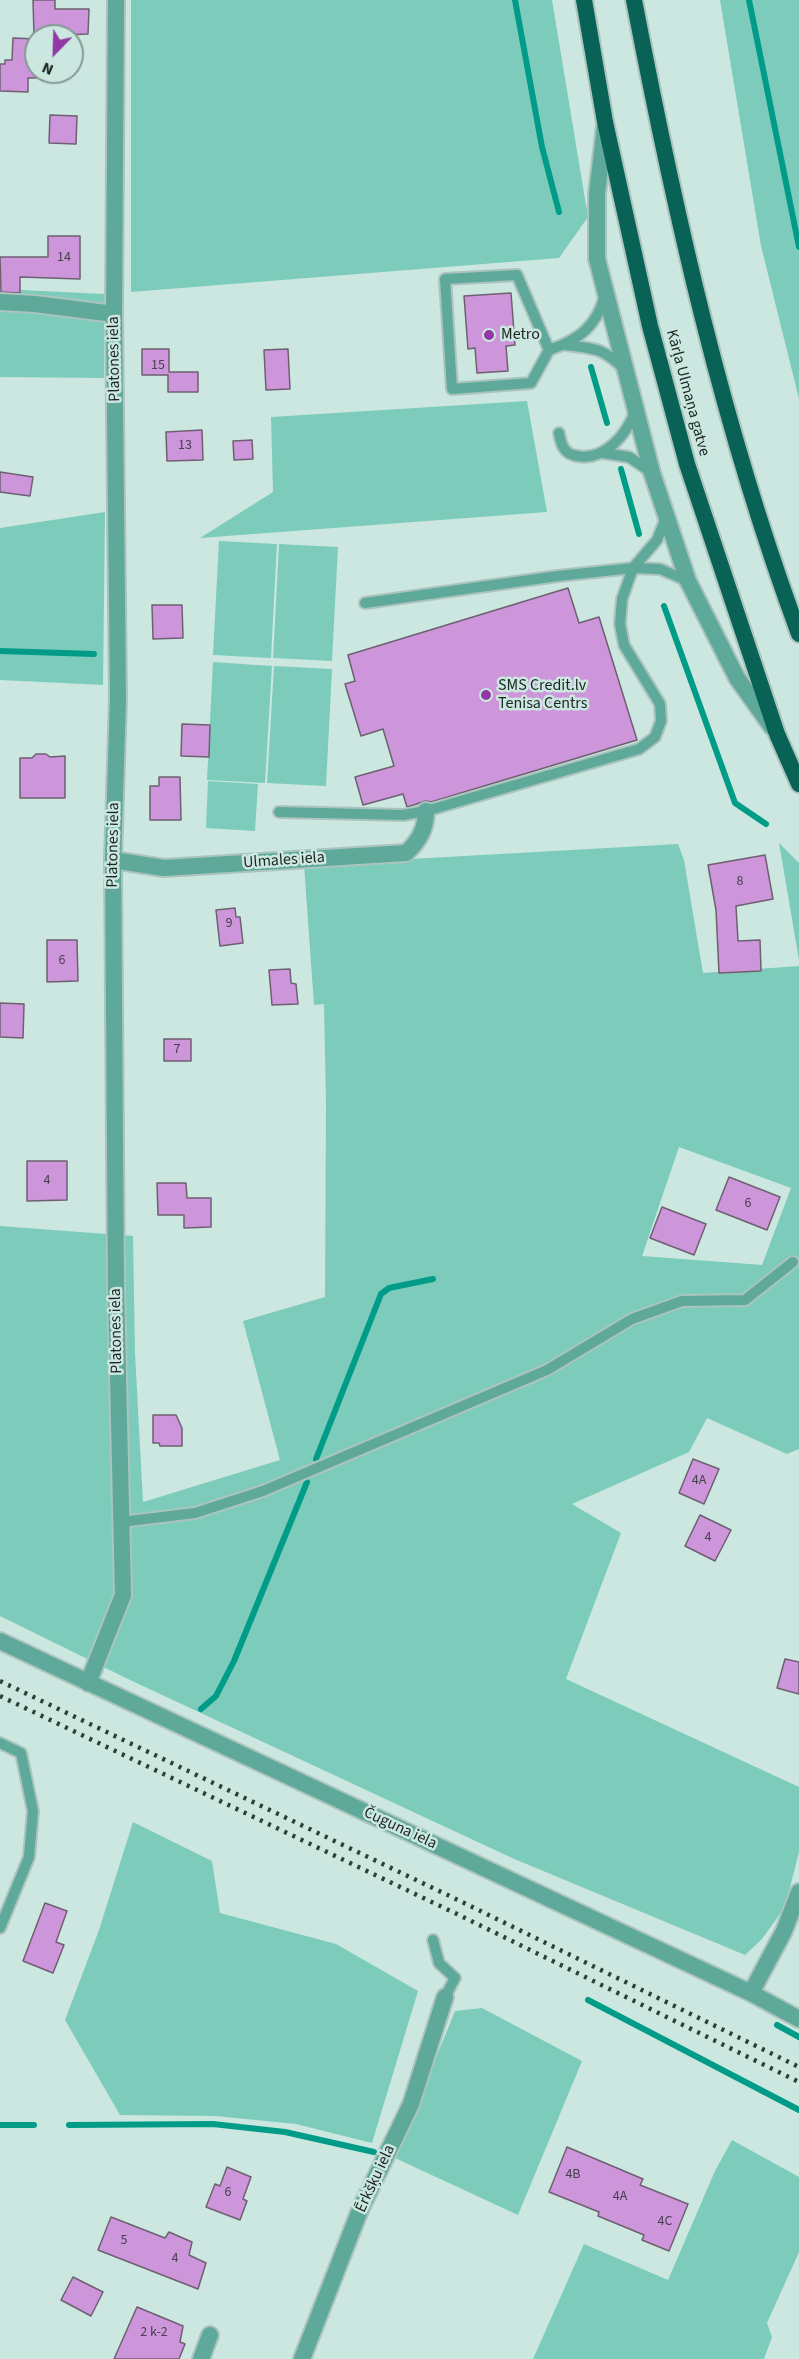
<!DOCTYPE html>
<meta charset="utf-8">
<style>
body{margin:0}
#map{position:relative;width:799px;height:2359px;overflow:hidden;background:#cbe7e0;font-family:"Source Sans 3",sans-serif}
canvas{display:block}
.north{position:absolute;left:24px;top:24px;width:60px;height:60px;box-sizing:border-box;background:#cbe7e0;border:2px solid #859994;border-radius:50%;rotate:203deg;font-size:16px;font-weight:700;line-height:24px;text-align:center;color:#1b2522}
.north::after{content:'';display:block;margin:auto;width:21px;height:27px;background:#9239a5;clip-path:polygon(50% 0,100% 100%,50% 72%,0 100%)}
</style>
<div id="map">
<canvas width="799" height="2359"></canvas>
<div class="north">N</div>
</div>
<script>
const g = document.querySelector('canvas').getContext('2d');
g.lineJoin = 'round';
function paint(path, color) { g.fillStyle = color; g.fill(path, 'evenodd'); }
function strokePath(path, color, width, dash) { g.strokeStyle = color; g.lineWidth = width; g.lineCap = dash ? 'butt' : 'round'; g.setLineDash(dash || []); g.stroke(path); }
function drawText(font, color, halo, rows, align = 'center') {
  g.font = font + ' "Source Sans 3",sans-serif'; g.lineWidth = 5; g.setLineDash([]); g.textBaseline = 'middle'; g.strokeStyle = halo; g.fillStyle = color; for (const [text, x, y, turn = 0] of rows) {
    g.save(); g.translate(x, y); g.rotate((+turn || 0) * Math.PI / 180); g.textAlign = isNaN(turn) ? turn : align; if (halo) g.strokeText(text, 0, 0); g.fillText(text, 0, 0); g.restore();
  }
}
const green = new Path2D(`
 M131,0H552L588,217L559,258L131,292Z
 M720,0H799V399L761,246Z
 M0,289L104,294V378L0,377Z
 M527,401L547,512L200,538L273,492L271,417Z
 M105,512L103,685L0,680V528Z
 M219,541L277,544L271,658L213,655Z
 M279,544L338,547L332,661L273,658Z
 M213,662L272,666L265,783L207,780Z
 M274,666L332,669L326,786L267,783Z
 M208,781L258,784L255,831L206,828Z
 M779,843L799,863V960Z
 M678,844L684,860L703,973L799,966V1449L787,1454L707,1418L689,1452L572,1504L621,1533L566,1679L799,1787V1852L785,1907L762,1939L745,1955L512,1858L130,1680L0,1616V1226L133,1236L135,1353L143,1502L280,1460L243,1321L325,1297L326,1104L324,1004L314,1005L304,865ZM679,1147L791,1188L762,1265L642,1256Z
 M133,1822L212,1861L220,1913L336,1944L418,1991L372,2143L296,2124L215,2116L120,2115L65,2020L99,1930Z
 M482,2008L582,2061L518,2215L395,2158L455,2011Z
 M732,2140L799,2177V2252L767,2323L772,2337L764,2359H533L584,2244L668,2280L715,2171Z`);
const stream = new Path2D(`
 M515,0L542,147L559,212
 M749,0L799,247
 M591,367L607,423
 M621,469L639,534
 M664,606L735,803L766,824
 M0,651L94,654
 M316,1459L381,1294L389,1288L433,1279
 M201,1709L216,1696L234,1661L307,1482
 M588,2000L799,2110
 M777,2025L799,2037
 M0,2125H34
 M69,2125L213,2124L285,2132L374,2152`);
const building = new Path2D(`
 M33,0H55V9H89L88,34L34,36Z
 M13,38L36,39V78H28V92L0,91V64H5V60H12Z
 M50,115L77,116L76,144L49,143Z
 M48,236H80V279L20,277V293L1,292L0,257H48Z
 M511,293L515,345L506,346L508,371L477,373L475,348L468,349L464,296Z
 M142,349H169V372H198V392H168V375H142Z
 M288,349L290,389L266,390L264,350Z
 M202,430L203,460L167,461L166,432Z
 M252,440L253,459L234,460L233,441Z
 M0,472L33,477L30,496L0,492Z
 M568,588L579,623L599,617L637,740L431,802L426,801L407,807L403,794L363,805L355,777L394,766L383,729L361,736L345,684L355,681L348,655Z
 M152,605H182L183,638L153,639Z
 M182,724L210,725L209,757L181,756Z
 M36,754H46L50,757L65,756V798H20V758H32Z
 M159,777H180L181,820H150V786H159Z
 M765,855L773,899L736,906L738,941L760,940L761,971L719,973L716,910L708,865Z
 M235,908L236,917H240L243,943L220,946L216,910Z
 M47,940H77L78,981L47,982Z
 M290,969L291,983L296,984L298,1004L272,1005L269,970Z
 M0,1003L24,1004L23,1038L0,1037Z
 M164,1039H191V1061H164Z
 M27,1161H67V1200L27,1201Z
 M729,1177L780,1197L767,1230L716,1210Z
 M157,1183H186L187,1198H211V1227L184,1228V1215H158Z
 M662,1207L706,1224L694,1255L650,1238Z
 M153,1415H176L182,1428V1446H160L159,1443H153Z
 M693,1459L719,1469L704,1504L679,1493Z
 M700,1515L731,1530L715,1561L685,1546Z
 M785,1659L799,1662V1694L777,1688Z
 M45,1903L67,1911L56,1942L64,1945L53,1973L23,1961Z
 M567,2147L643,2179L640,2185L688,2204L669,2251L642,2240L644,2235L598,2216L599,2212L549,2192Z
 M227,2167L251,2177L243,2199L247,2201L240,2220L206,2207L215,2184L220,2186Z
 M111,2217L165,2238L169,2232L192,2242L189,2255L206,2263L198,2289L98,2250Z
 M73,2277L103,2292L91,2316L61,2300Z
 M137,2307L183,2326L180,2342L185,2344L179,2359H114Z`);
const service = new Path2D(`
 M566,345C595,349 602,347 624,369
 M549,350L517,275L445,279L452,389L531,383L549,350C579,340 597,326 605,295
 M559,433C561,445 564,454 577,456C605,461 626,435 635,412
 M603,453L629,457L651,472
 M365,603L558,576L633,568L660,569L688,581
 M279,812L403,815L426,811L639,749L655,737L661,721L660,704L624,645L620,624L622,599L633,568L657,540L667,515
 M121,1522L195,1513L263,1491L547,1370L632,1319L682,1301L745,1300L793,1262
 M0,1743L21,1753L33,1811L29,1857L0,1928
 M433,1940L439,1963L455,1978L445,1997`);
const minor = new Path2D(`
 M605,126L597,194V259L652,473L688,581L737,678L772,727
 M0,302L35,304L114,314
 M113,860L164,868L406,853C419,841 426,829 426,811
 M0,1641L751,1993L799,2019
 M88,1683L123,1595L116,1288L113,860L118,698L114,314L116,0
 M751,1993L784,1931L799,1892
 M201,2359L210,2335
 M302,2359L360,2210L411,2104L445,1997`);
const trunk = new Path2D(`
 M584,0L605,122L650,326L687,464L777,734L799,784
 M634,0C675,214 723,429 799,634`);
const rail = new Path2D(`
 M0,1681L458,1900L799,2067
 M0,1696L459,1915L799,2082`);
const markers = [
 [489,335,6,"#9239a5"],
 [486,695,6,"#9239a5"]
];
const numberNames = [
 ["14",64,258],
 ["15",158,366],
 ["13",185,446],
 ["8",740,882],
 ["9",229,924],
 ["6",62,961],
 ["7",177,1050],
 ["4",47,1181],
 ["6",748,1204],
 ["4A",699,1481],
 ["4",708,1538],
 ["4B",573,2175],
 ["6",228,2193],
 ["4A",620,2197],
 ["4C",665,2222],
 ["5",124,2241],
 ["4",175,2259],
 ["2 k-2",154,2333]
];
const poiNames = [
 ["Metro",501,335],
 ["SMS Credit.lv",498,686],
 ["Tenisa Centrs",498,704]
];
const streetNames = [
 ["Platones iela",115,359,-91],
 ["Kārļa Ulmaņa gatve",687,393,75],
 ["Platones iela",114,845,-89],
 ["Ulmales iela",284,861,-4],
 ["Platones iela",117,1331,-91],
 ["Čuguna iela",400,1829,25],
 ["Ērkšķu iela",376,2179,-65]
];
paint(green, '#7dccbb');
strokePath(stream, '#019c88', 6);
paint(building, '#cd95da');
strokePath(building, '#6e6071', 1.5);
strokePath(service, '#abc4be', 14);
strokePath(minor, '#abc4be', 20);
strokePath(trunk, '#abc4be', 20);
strokePath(service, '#5fa99a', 10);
strokePath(minor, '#5fa99a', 16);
strokePath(trunk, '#086356', 16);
strokePath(rail, '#303d39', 4.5, [3, 6]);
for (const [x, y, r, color] of markers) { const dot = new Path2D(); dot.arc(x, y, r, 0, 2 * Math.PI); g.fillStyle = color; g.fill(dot); strokePath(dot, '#cbe7e0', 2); }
drawText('14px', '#484150', null, numberNames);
drawText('16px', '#1b2522', '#cbe7e0', poiNames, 'left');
drawText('16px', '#1b2522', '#cbe7e0', streetNames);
</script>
